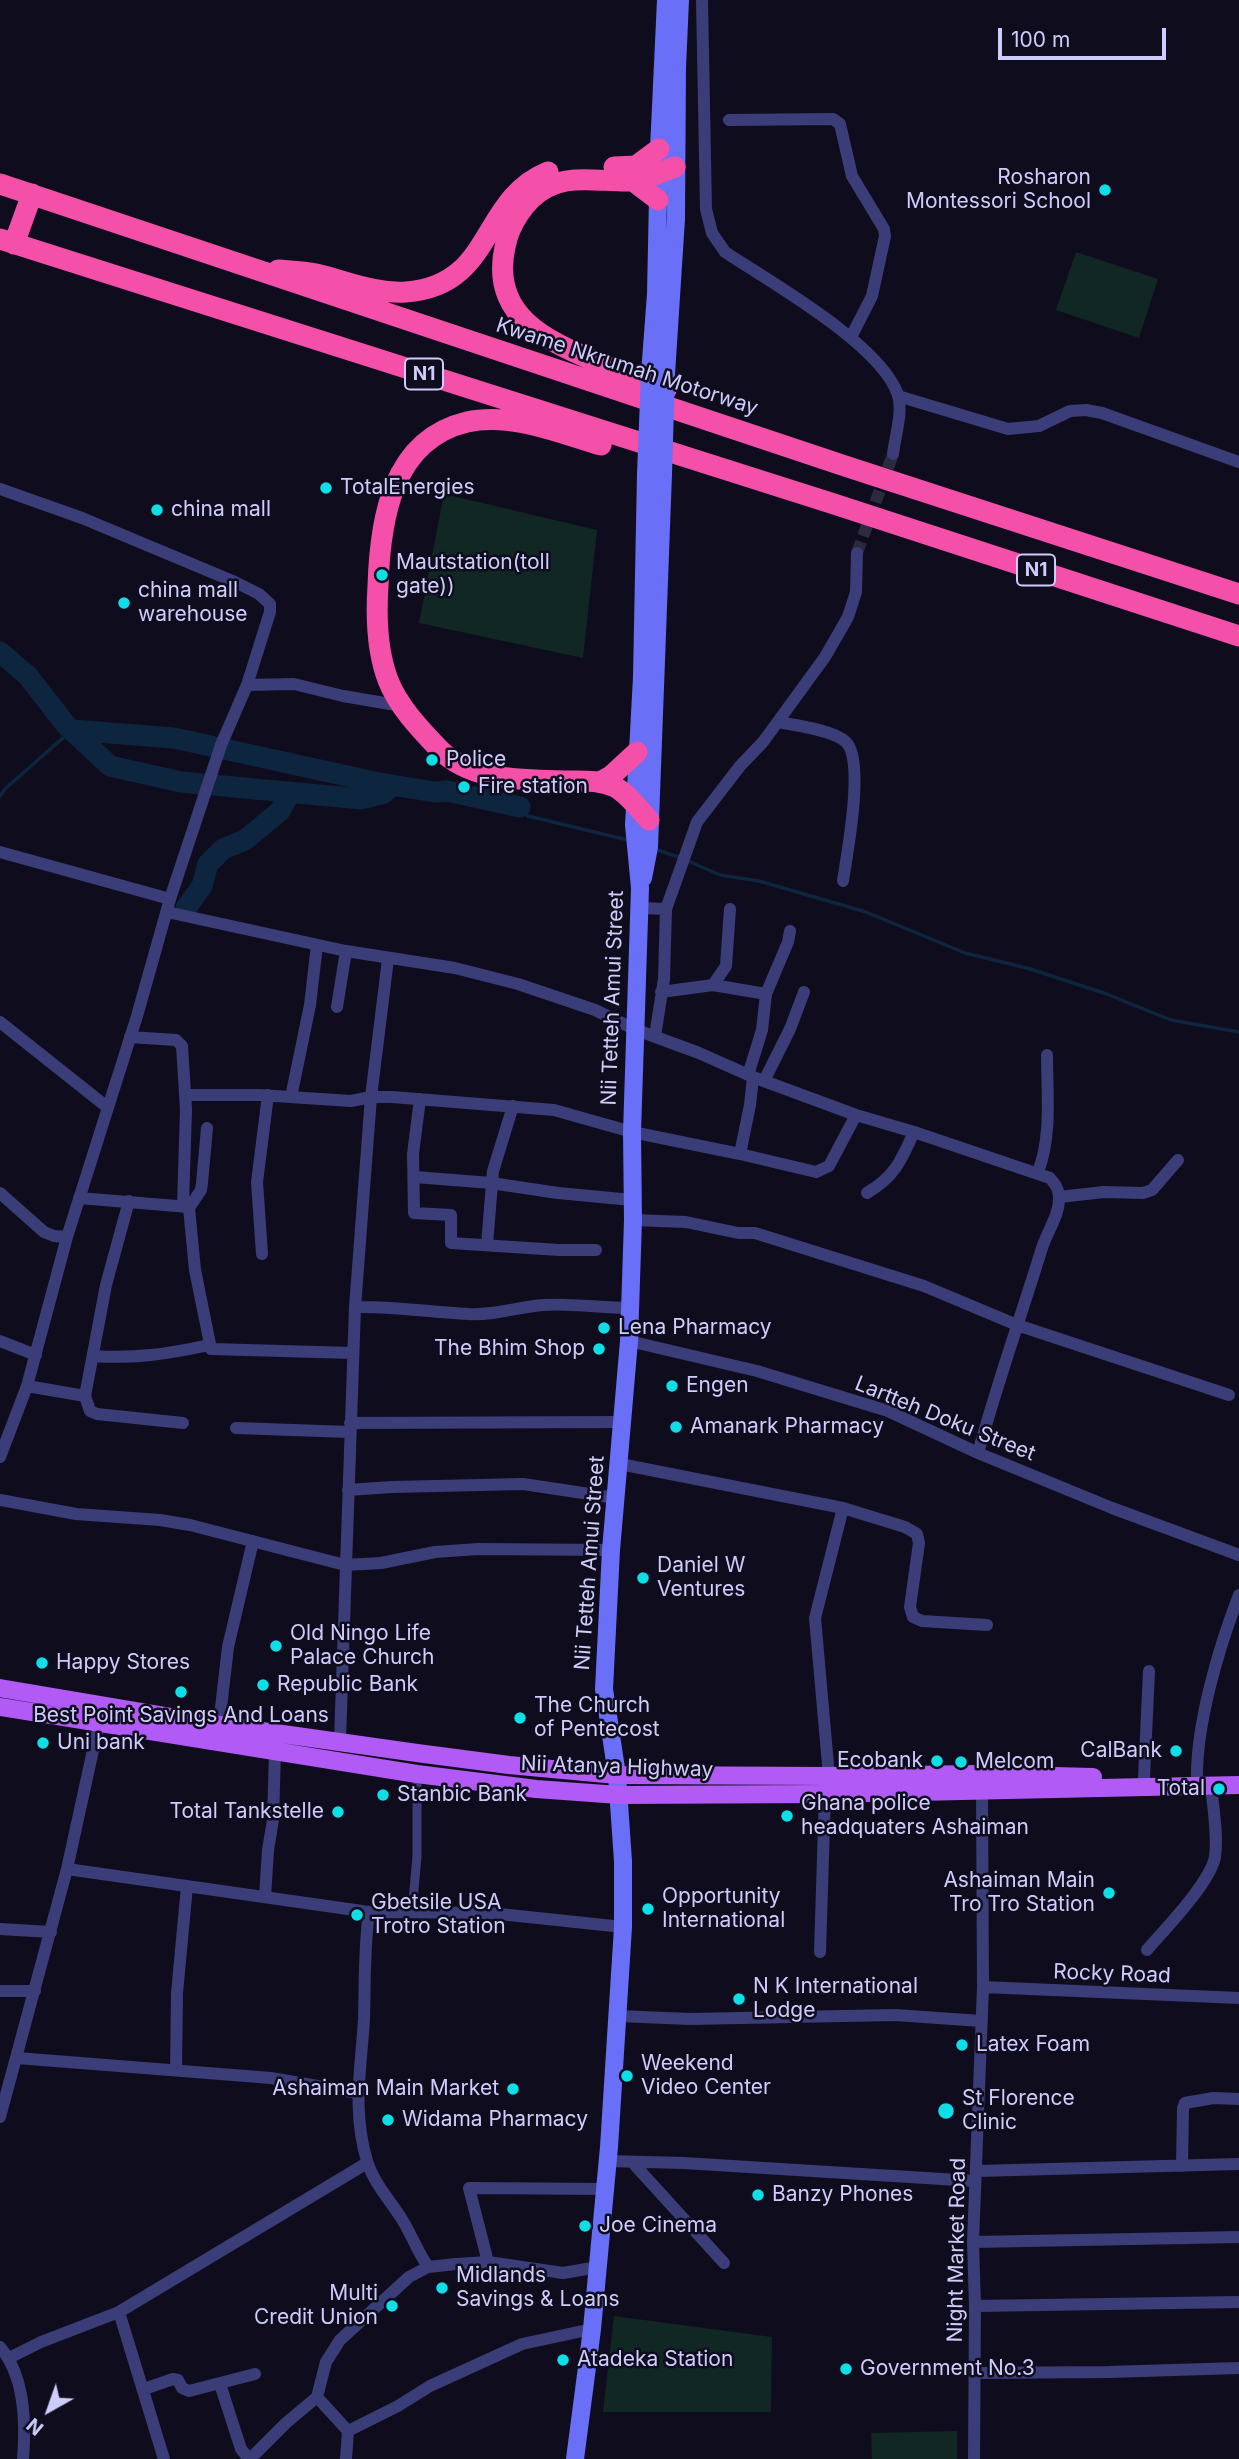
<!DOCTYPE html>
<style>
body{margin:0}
#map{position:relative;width:1239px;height:2459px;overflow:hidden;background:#0f0d1d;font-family:Inter,sans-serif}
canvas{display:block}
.north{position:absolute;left:14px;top:2375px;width:70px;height:70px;-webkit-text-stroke:5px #0f0d1d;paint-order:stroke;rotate:220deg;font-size:19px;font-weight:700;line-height:28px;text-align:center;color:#ceccfc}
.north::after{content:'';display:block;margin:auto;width:24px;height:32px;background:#ceccfc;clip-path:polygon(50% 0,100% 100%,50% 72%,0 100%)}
.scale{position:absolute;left:998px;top:28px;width:168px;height:32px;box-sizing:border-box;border:4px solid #ceccfc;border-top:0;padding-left:9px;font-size:21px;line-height:24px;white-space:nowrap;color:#ceccfc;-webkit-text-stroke:5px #0f0d1d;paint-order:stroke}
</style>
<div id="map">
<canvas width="1239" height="2459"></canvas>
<div class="north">N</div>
<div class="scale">100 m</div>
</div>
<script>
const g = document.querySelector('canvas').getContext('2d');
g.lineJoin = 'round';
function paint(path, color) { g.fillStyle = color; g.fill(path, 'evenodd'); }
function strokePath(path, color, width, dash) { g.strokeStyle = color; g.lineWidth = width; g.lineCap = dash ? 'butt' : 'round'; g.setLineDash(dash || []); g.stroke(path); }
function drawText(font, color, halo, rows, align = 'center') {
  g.font = font + ' Inter,sans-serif'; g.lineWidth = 5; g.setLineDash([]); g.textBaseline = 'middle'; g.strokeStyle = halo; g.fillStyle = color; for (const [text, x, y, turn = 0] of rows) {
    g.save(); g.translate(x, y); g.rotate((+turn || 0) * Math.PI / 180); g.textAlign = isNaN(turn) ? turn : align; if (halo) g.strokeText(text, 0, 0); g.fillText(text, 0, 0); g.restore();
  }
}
const green = new Path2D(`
 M1076,252L1158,279L1139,338L1056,310Z
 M444,494L597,530L583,658L419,623Z
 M614,2316L772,2337L771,2412H603Z
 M957,2431V2459H872L871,2433Z`);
const stream = new Path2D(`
 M0,796L6,788L72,730
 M520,807L528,816L628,840
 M655,849L681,858
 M688,861L720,875L759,881L866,912L965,953L1027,968L1104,993L1171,1020L1239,1032`);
const river = new Path2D(`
 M0,652L28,676L66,725L110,766L181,782L361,799L384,793L393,785
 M72,730L174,738L379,783L435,792L447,791L520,807
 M186,908L202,886L208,864L223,849L245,840L280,811L290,793`);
const minorTunnel = new Path2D(`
 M857,553L893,454`);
const pedestrian = new Path2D(`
 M412,1912L417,1856V1774`);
const minor = new Path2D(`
 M702,0L706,209L712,233L725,252C770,282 881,344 898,395C903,413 895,436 893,454
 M729,120L833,119L840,124L852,176L884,229L885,236L872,296L851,337
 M898,396L1008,429L1039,426L1070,411L1086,410L1102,413L1239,462
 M0,489L82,518L235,582L259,594L270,604V612L247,685L221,745L170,899L137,1016L67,1237L27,1386L0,1457
 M247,685L294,684L343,696L402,706
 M778,722C794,725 834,730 846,742C865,761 847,854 843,881
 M0,852L170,899
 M640,908L666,909L697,822L740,766L763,742L825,657L848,617L856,592L857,553
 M167,912L346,951L455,968L518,984L595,1010L634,1029L699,1053L753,1077L856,1115L914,1132L1050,1178C1055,1184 1059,1189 1059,1197C1060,1214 1047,1232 1042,1248C1021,1316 997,1384 978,1453
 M713,985L726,966L730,909
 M661,992L713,985L766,994
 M337,1007L346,951
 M0,1022L107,1107
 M655,1036L664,979L666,909
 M130,1037L176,1040L182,1046L186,1109L183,1206
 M748,1075L762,1030L766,994L788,942L790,931
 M764,1081L790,1029L804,992
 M185,1095H260L351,1101L371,1097H392L554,1110L632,1132L740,1154L750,1105L753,1077
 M291,1097L310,1005L317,945
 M420,1099L413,1154L414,1213L451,1215V1243L559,1250H596
 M207,1128L202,1183L201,1190L189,1208L195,1270L211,1349L353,1353
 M740,1154L816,1172L829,1166L856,1115
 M1038,1172C1052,1136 1047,1094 1047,1055
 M415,1177L491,1183L558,1193L632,1200
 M0,1193L44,1232L54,1236L67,1237
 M867,1193C895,1176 901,1161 914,1132
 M1059,1197L1104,1192L1143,1193L1152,1190L1178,1160
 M79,1198L189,1207
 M129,1201L106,1285L85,1396L90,1411L97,1414L183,1423
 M633,1220L686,1222L738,1233H755L924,1286L1017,1325L1229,1395
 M487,1245L493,1171L513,1106
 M262,1254L257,1182L268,1095
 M355,1307C393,1306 430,1312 468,1314C493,1316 518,1307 543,1305C572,1303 601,1308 630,1308
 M0,1341L36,1355
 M629,1341L757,1371L888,1411L978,1453L1112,1508L1239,1555
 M93,1356C134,1359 168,1354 209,1345
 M27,1386L85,1396
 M350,1423L623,1422
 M236,1428L350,1432
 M620,1464L843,1508L905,1527L917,1534L919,1543L910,1607L913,1617L922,1621L987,1625
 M348,1490L392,1487L523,1484L616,1498
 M0,1500L76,1514L160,1520L190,1525L345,1565L381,1563L435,1552L478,1549L611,1550
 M219,1725L228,1647L253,1541
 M340,1740L355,1307L371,1097L388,959
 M829,1776L815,1618L843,1508
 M1144,1778L1149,1671
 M1197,1779C1196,1724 1219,1647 1239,1595
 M67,1869L369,1912L490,1913L623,1927
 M265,1897L268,1850L273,1820L275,1751
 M369,1912C364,1948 365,1983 364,2019C361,2070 352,2110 367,2161C374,2184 391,2201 403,2221C412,2236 418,2252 428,2267
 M0,1929L51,1932
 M1147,1950C1165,1929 1210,1883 1215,1857C1218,1834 1213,1808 1211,1785
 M820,1952L825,1794
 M983,1987L1239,1998
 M0,1991H35
 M618,2016L690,2019L895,2015L981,2021
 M17,2058L271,2078L358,2093
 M176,2070L177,1993L187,1886
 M0,2117L67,1869L99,1723
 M607,2161L684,2163L974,2181
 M632,2162L724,2263
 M1182,2166L1183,2108L1185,2103L1213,2098L1239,2099
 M977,2171L1239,2164
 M973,2242L1239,2237
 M488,2262L469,2188L604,2189
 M975,2306L1239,2302
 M119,2312L164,2459
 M0,2347C25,2376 26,2423 23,2459
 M9,2358L41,2342L119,2312L367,2163
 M975,2373L1109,2372L1239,2368
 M220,2384L241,2449L249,2459
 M144,2389L173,2379L178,2380L182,2388L189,2391L255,2374
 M317,2397L348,2431L398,2406L430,2386L522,2344L592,2329
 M250,2459L286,2423L317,2397L326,2362L340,2340L409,2277L428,2267L456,2264L488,2262L563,2273L598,2267
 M346,2459L348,2431
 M974,2459L975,2306L973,2242L983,1987L982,1789`);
const secondary = new Path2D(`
 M650,374L656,294L659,149L666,0
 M666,374L676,219L677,68L680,0
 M643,878L649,847L663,474
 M575,2459L592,2329L609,2147L623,1927V1861L617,1775L604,1689L611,1550L629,1341L633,1220L632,1132L640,888L634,825L642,677L646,474`);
const primary = new Path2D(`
 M0,1688L219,1725L417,1753L509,1765L617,1775L829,1776L977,1774L1093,1777
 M0,1707L417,1774L536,1789L619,1795L825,1794L1239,1785`);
const motorway = new Path2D(`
 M614,167L636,166L659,149
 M633,181L658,200
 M0,184L845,466L1239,594
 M0,239L834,504L1239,636
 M14,244L32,194
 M278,270C291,271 303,271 316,274C346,281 375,294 406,292C494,286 480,199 548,172
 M666,390C643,380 620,371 597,362C545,340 490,315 505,247C509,225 525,199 546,188C570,174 603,182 630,181C645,180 661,172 675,167
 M601,445C560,433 511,412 467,422C391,440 380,521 378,586C376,616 377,651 388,680C398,706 419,728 438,748C472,783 523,779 568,781C584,781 600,780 615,787C628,794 639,809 649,820
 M600,782L611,776L637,752`);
const secondaryBridge = new Path2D(`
 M646,474L650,374
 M663,474L666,374`);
const markers = [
 [1105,190,7,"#0edfe6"],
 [326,488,7,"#0edfe6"],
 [157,510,7,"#0edfe6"],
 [382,575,7,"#0edfe6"],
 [124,603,7,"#0edfe6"],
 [432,760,7,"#0edfe6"],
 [464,787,7,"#0edfe6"],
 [604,1328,7,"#0edfe6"],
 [599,1349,7,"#0edfe6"],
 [672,1386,7,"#0edfe6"],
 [676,1427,7,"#0edfe6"],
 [643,1578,7,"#0edfe6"],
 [276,1646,7,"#0edfe6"],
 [42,1663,7,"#0edfe6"],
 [263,1685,7,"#0edfe6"],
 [181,1692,7,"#0edfe6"],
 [520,1718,7,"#0edfe6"],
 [43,1743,7,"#0edfe6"],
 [1176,1751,7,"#0edfe6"],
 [937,1761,7,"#0edfe6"],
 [961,1762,7,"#0edfe6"],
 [1219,1789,7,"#0edfe6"],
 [383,1795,7,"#0edfe6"],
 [338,1812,7,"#0edfe6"],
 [787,1816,7,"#0edfe6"],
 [1109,1893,7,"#0edfe6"],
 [648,1909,7,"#0edfe6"],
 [357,1915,7,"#0edfe6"],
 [739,1999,7,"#0edfe6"],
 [962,2045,7,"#0edfe6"],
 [627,2076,7,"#0edfe6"],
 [513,2089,7,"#0edfe6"],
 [946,2111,9,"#0edfe6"],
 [388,2120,7,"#0edfe6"],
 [758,2195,7,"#0edfe6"],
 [585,2226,7,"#0edfe6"],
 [442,2288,7,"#0edfe6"],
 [392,2306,7,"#0edfe6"],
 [563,2360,7,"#0edfe6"],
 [846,2369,7,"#0edfe6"]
];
const shields = [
 [424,374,38],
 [1036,570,38]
];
const shieldNames = [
 ["N1",424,374],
 ["N1",1036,570]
];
const poiNames = [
 ["Rosharon",1091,178,"right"],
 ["Montessori School",1091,202,"right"],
 ["TotalEnergies",340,488],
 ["china mall",171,510],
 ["Mautstation(toll",396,563],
 ["gate))",396,587],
 ["china mall",138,591],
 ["warehouse",138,615],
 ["Police",446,760],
 ["Fire station",478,787],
 ["Lena Pharmacy",618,1328],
 ["The Bhim Shop",585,1349,"right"],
 ["Engen",686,1386],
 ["Amanark Pharmacy",690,1427],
 ["Daniel W",657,1566],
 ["Ventures",657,1590],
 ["Old Ningo Life",290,1634],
 ["Palace Church",290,1658],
 ["Happy Stores",56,1663],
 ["Republic Bank",277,1685],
 ["The Church",534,1706],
 ["of Pentecost",534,1730],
 ["Best Point Savings And Loans",181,1716,"center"],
 ["Uni bank",57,1743],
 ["CalBank",1162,1751,"right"],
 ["Ecobank",923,1761,"right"],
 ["Melcom",975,1762],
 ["Total",1205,1789,"right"],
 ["Stanbic Bank",397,1795],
 ["Ghana police",801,1804],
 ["headquaters Ashaiman",801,1828],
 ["Total Tankstelle",324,1812,"right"],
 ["Ashaiman Main",1095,1881,"right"],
 ["Tro Tro Station",1095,1905,"right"],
 ["Opportunity",662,1897],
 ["International",662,1921],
 ["Gbetsile USA",371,1903],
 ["Trotro Station",371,1927],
 ["N K International",753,1987],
 ["Lodge",753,2011],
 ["Latex Foam",976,2045],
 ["Weekend",641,2064],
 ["Video Center",641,2088],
 ["Ashaiman Main Market",499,2089,"right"],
 ["St Florence",962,2099],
 ["Clinic",962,2123],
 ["Widama Pharmacy",402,2120],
 ["Banzy Phones",772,2195],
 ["Joe Cinema",599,2226],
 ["Midlands",456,2276],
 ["Savings & Loans",456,2300],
 ["Multi",378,2294,"right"],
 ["Credit Union",378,2318,"right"],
 ["Atadeka Station",577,2360],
 ["Government No.3",860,2369]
];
const streetNames = [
 ["Kwame Nkrumah Motorway",627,367,18],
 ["Nii Tetteh Amui Street",613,998,-88],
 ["Lartteh Doku Street",945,1419,22],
 ["Nii Tetteh Amui Street",590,1563,-86],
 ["Nii Atanya Highway",617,1767,2],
 ["Rocky Road",1112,1974,2],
 ["Night Market Road",957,2250,-89]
];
paint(green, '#102724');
strokePath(stream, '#0e2540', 3.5);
strokePath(river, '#0e2540', 21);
strokePath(minorTunnel, '#2c2a3e', 12, [12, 6]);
strokePath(pedestrian, '#3b3d79', 9);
strokePath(minor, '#3b3d79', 12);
strokePath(secondary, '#696ff6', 18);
strokePath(primary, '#b15af5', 18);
strokePath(motorway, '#f44fa9', 21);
strokePath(secondaryBridge, '#696ff6', 18);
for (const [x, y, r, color] of markers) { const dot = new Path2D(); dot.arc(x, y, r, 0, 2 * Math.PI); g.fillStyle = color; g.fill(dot); strokePath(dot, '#0f0d1d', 2.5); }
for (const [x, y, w] of shields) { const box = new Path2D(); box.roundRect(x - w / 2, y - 15.5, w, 31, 5); g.fillStyle = '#0f0d1d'; g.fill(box); strokePath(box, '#ceccfc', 2); }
drawText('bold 19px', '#ceccfc', null, shieldNames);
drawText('21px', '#ceccfc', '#0f0d1d', poiNames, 'left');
drawText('21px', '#ceccfc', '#0f0d1d', streetNames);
</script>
